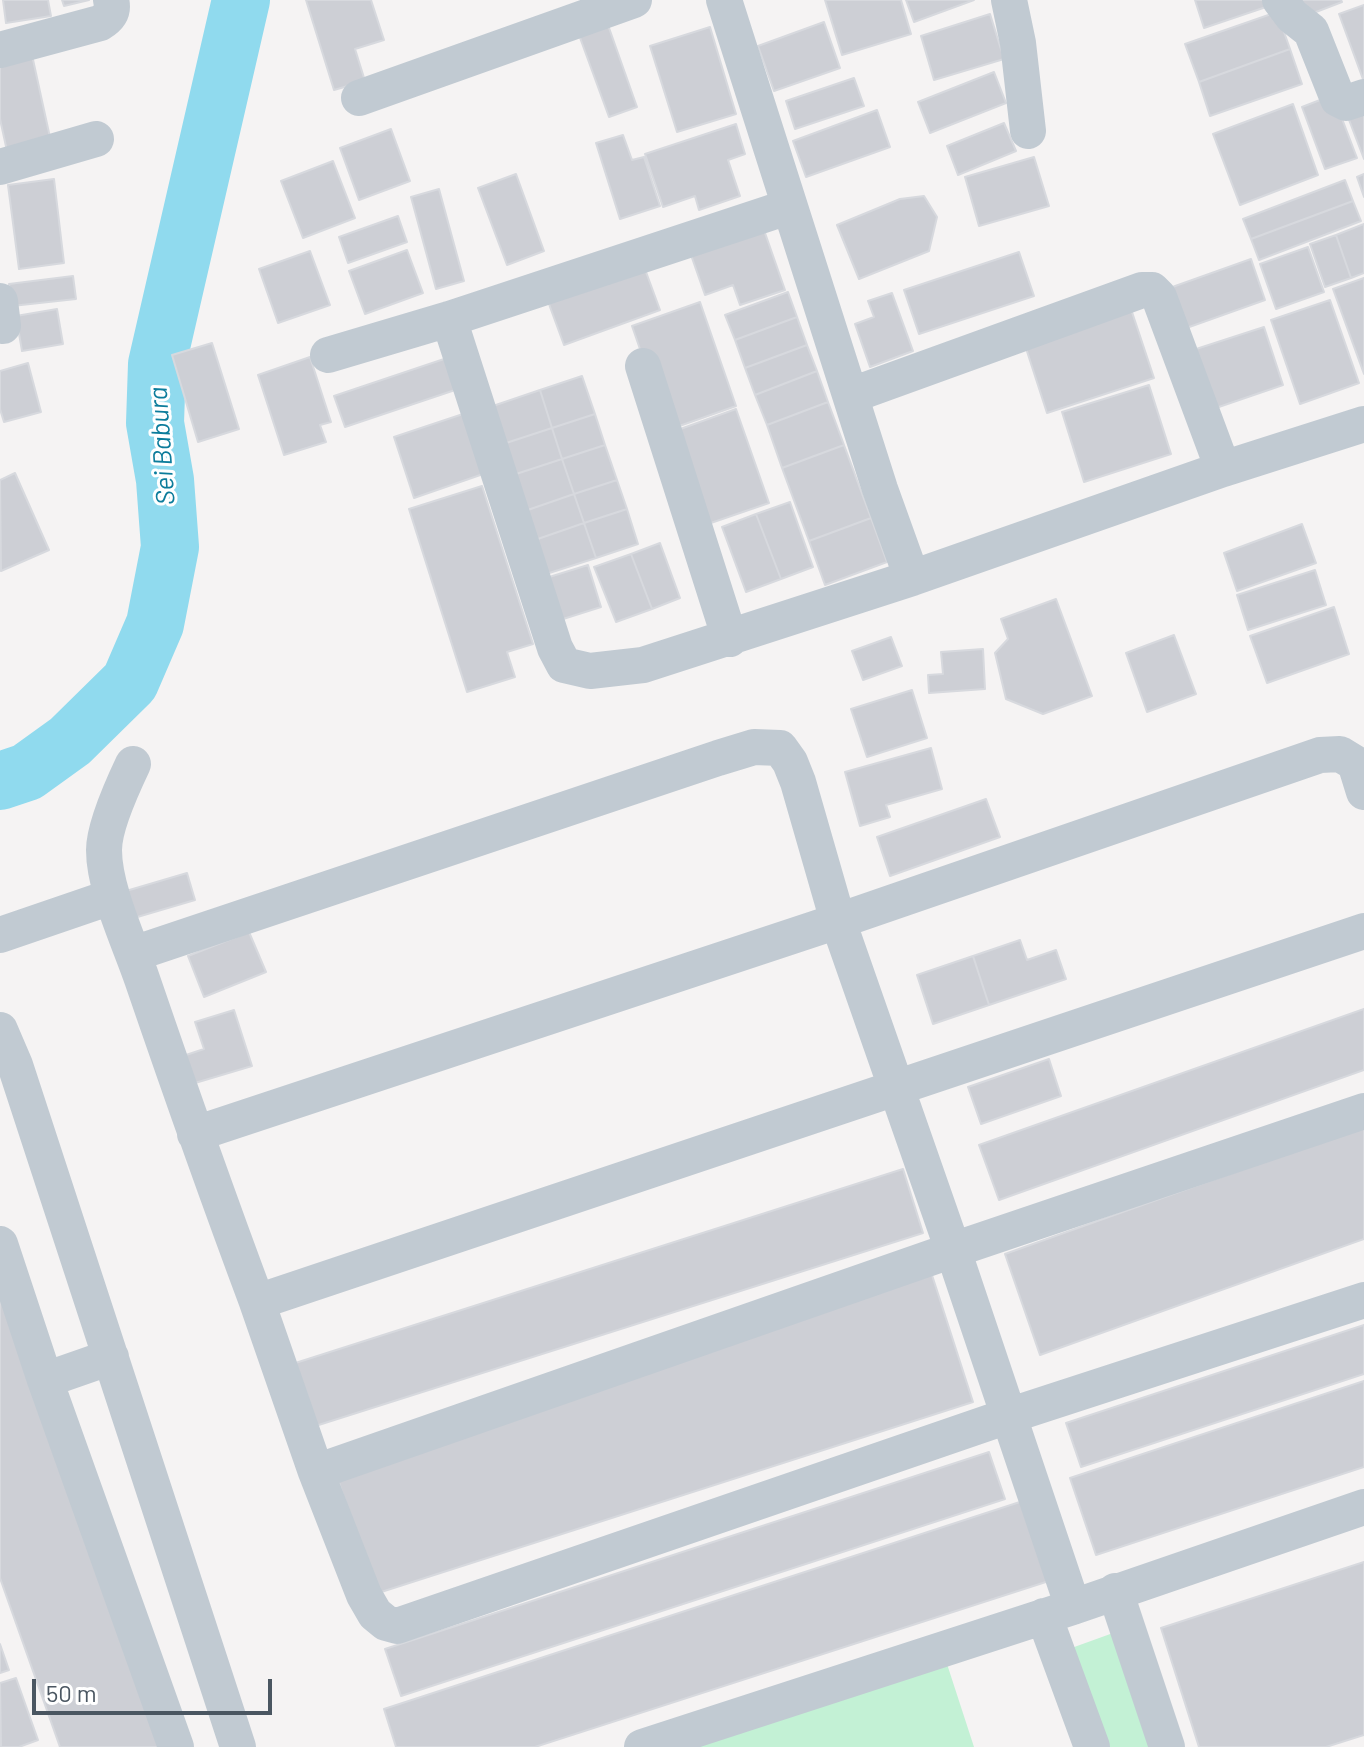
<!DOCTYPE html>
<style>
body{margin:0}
#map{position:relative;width:1364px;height:1747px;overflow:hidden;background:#f5f3f3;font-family:Barlow,sans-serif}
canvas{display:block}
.scale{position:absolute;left:32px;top:1679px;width:240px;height:36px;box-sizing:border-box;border:4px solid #4a5661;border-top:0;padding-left:10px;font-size:24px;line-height:28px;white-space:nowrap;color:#4a5661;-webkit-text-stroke:6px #fff;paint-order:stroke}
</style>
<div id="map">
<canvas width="1364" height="1747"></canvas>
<div class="scale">50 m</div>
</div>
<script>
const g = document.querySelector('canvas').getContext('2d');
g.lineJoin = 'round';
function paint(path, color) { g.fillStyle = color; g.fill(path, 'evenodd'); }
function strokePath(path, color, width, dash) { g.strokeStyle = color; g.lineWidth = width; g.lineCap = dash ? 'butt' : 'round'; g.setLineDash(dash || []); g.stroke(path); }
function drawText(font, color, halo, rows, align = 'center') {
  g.font = font + ' Barlow,sans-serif'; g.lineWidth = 6; g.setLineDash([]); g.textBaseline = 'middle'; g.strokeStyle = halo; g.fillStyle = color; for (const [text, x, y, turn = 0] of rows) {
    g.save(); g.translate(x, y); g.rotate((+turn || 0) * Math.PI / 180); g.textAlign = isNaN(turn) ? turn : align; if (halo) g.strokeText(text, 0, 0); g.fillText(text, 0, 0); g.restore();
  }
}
const green = new Path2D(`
 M1113,1633L1153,1747H1100L1066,1650Z
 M947,1664L974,1747H697Z`);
const river = new Path2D(`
 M0,781L27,772L70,741L130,682L155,624L170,547L165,480L155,423L157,364L241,0`);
const building = new Path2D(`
 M3,0H48L51,16L6,23Z
 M62,0H89L64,6Z
 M306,0H371L384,40L355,49L365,81L334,90Z
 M825,0H901L911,34L842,55Z
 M906,0H974L914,22Z
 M1195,0H1267L1269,6L1204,28Z
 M1297,0H1341L1342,2L1303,17Z
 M1364,5V82L1339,14Z
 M1277,12L1290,49L1199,82L1185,44Z
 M990,14L1004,59L934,80L921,36Z
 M824,22L840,68L774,91L758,46Z
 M608,25L637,107L609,117L579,35Z
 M710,27L736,114L677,132L650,46Z
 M1290,49L1302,84L1210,116L1199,82Z
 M32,55L51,142L7,151L0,119V62Z
 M994,72L1006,103L930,133L918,102Z
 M854,78L864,106L795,129L786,101Z
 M1333,95L1357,158L1325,169L1302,107Z
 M1293,104L1318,175L1240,205L1213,134Z
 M1364,105V159L1346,112Z
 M877,110L890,147L806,177L793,141Z
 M1004,123L1016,151L958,175L947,146Z
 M736,124L745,154L728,160L740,196L699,210L695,196L663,207L645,154Z
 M391,129L410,181L359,200L340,148Z
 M623,135L632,160L644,157L660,206L620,219L596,143Z
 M1034,157L1049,206L979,226L965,177Z
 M333,161L355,218L303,238L281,181Z
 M516,174L544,251L507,265L478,188Z
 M1364,174V197L1357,177Z
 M54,179L64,263L19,269L8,185Z
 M1345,180L1353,201L1251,239L1243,219Z
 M439,189L464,281L436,289L411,197Z
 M924,196L937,217L929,251L859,279L837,225L900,199Z
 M1353,201L1361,221L1259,260L1251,239Z
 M398,216L407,242L348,263L339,237Z
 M1364,224V273L1351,278L1336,235Z
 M764,230L785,290L740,305L733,285L705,295L691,255Z
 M1336,235L1351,278L1325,287L1310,244Z
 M1308,247L1324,292L1276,309L1260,264Z
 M407,250L423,293L365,314L349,271Z
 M310,251L330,305L278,323L259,269Z
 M1019,252L1034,296L919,334L904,290Z
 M1251,259L1265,300L1178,331L1164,290Z
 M642,261L660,310L564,345L546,296Z
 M73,276L76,299L12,306L9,284Z
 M1364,278V374L1333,289Z
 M788,292L797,317L735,340L725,315Z
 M892,293L913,351L870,367L855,324L874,317L868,301Z
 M1330,300L1359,383L1300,404L1271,320Z
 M700,302L736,406L668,430L632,326Z
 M1129,303L1154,378L1047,413L1023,339Z
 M57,309L63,344L22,351L16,316Z
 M797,317L807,345L745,368L735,340Z
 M1264,327L1283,385L1210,410L1190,351Z
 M212,343L239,429L198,442L172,355Z
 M807,345L817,371L755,395L745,368Z
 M453,356L464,387L345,427L334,396Z
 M310,357L331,422L320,425L326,442L284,455L258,375Z
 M28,363L41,412L4,422L0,409V371Z
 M817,371L828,402L767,425L755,395Z
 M582,376L595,414L552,428L540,390Z
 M1149,385L1171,454L1084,482L1062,412Z
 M540,390L552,428L500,445L487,408Z
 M828,402L844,445L782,468L767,425Z
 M736,409L769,503L705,525L672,432Z
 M466,413L486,473L414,498L394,437Z
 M595,414L605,445L562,459L552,428Z
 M552,428L562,459L510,476L500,445Z
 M605,445L617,480L574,494L562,459Z
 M844,445L871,518L809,541L782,468Z
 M562,459L574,494L522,512L510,476Z
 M15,473L49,550L1,571L0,480Z
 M617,480L627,509L584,523L574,494Z
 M482,486L533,644L507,652L515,677L467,692L409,509Z
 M574,494L584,523L532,541L522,512Z
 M790,502L813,567L781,579L756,514Z
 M627,509L638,544L596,558L584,523Z
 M756,514L781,579L746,592L722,527Z
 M871,518L887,562L825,585L809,541Z
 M584,523L596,558L543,575L532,541Z
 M1302,524L1316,563L1237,591L1224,553Z
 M660,543L680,598L652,609L631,554Z
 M631,554L652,609L616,622L594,567Z
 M588,565L601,607L560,620L546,578Z
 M1315,570L1326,605L1248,630L1237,595Z
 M1056,599L1092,696L1043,714L1006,699L995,653L1008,639L1001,619Z
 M1334,607L1349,654L1267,683L1250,636Z
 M1174,635L1196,694L1147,712L1126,653Z
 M891,637L902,666L863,680L852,651Z
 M983,649L985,689L929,693L928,675L943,674L941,652Z
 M912,690L927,738L867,757L851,709Z
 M931,748L942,789L886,805L890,817L860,826L845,772Z
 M986,799L1000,837L890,876L877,837Z
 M187,873L195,900L134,918L126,891Z
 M249,932L266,972L204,997L188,956Z
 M1020,940L1027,960L1056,950L1066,979L989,1005L973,956Z
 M973,956L989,1005L933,1024L917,975Z
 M1364,1009V1070L999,1200L979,1145Z
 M234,1010L252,1066L185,1086L177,1058L204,1049L195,1022Z
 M1049,1059L1061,1096L981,1124L968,1087Z
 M1364,1126V1239L1040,1355L1005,1254Z
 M903,1169L923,1233L306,1429L286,1366Z
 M931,1272L973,1402L375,1594L333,1464Z
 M0,1285L163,1747H60L0,1578Z
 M1364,1325V1374L1081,1467L1066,1423Z
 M1364,1381V1467L1096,1555L1070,1478Z
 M989,1452L1005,1499L401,1696L385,1649Z
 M1026,1500L1052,1580L535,1747H396L384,1709Z
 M1364,1562V1735L1326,1747H1199L1161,1628Z
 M0,1644L9,1670L0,1673Z
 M16,1678L38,1740L19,1747H1L0,1683Z`);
const minor = new Path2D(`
 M724,0L880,489L912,578L1223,469L1364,424
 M1009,0L1018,43L1028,131
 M1280,0L1292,16L1311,31L1338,99L1346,103L1364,97
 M0,50L100,23C110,17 114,11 111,0
 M359,98L634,0
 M0,167L96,139
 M0,301L3,326
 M449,319L555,648L564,665L590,671L643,665L912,578
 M328,355L449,319L788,207
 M643,366L730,639
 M852,395L1142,290H1152L1159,297L1223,469
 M133,764C123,785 104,826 104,850C104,889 129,941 142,979C179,1087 217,1195 257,1302L1364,931
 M0,935L111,897
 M133,954L718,758L754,747L780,748L790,762L798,782L838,921L953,1250L1073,1607
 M0,1030L15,1065L238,1747
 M1364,1111L953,1250L316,1472L364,1595L375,1614L386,1623L397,1626L1008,1416L1364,1300
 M195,1134L838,921L1320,755L1340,754L1355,763L1364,792
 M0,1244L45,1380L176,1747
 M257,1302L316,1472
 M45,1380L111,1357
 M1115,1591L1167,1747
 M1044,1616L1092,1747
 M642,1747L1073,1607L1364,1507`);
const waterNames = [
 ["Sei Babura",162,446,-94]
];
paint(green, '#c3f1d5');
strokePath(river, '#90daee', 58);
paint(building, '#cdcfd5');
strokePath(building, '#d7d9de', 2);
strokePath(minor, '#c1cad2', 36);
drawText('italic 26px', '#0c7c9b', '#fff', waterNames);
</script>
